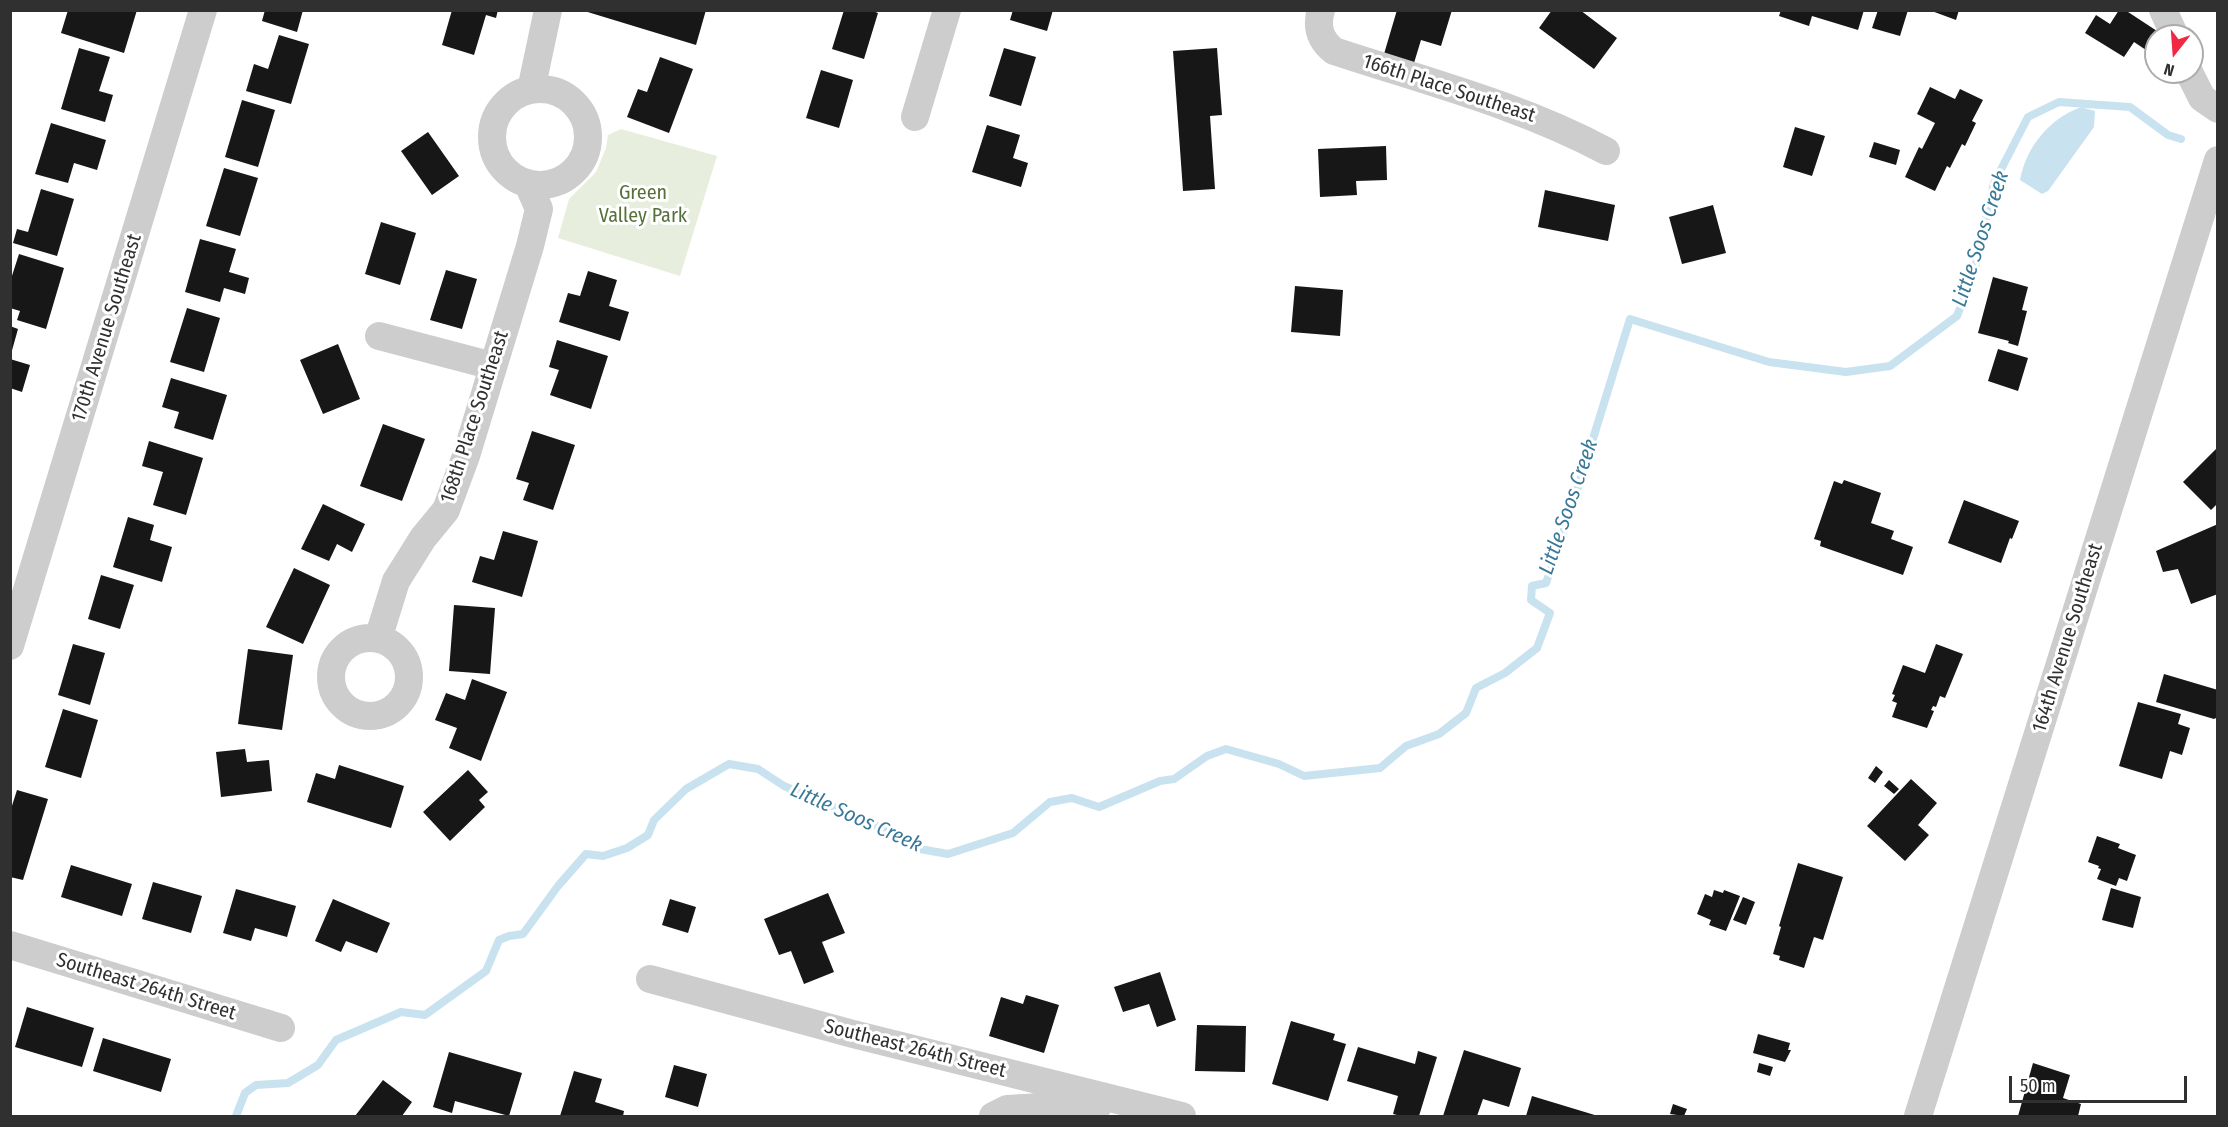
<!DOCTYPE html>
<style>
body{margin:0}
#map{position:relative;width:2228px;height:1127px;overflow:hidden;background:#fff;font-family:"Fira Sans Condensed",sans-serif}
canvas{display:block}
.frame{position:absolute;inset:0;border:12px solid #303030;pointer-events:none}
.north{position:absolute;left:2144px;top:24px;width:60px;height:60px;box-sizing:border-box;background:#fff;border:2px solid #acacac;border-radius:50%;rotate:197deg;font-size:16px;font-weight:700;line-height:24px;text-align:center;color:#303030}
.north::after{content:'';display:block;margin:auto;width:21px;height:27px;background:#f12843;clip-path:polygon(50% 0,100% 100%,50% 72%,0 100%)}
.scale{position:absolute;left:2009px;top:1076px;width:178px;height:27px;box-sizing:border-box;border:3px solid #303030;border-top:0;padding-left:8px;font-size:18px;line-height:21px;white-space:nowrap;color:#303030;-webkit-text-stroke:4px #fff;paint-order:stroke}
</style>
<div id="map">
<canvas width="2228" height="1127"></canvas>
<div class="frame"></div>
<div class="north">N</div>
<div class="scale">50 m</div>
</div>
<script>
const g = document.querySelector('canvas').getContext('2d');
g.lineJoin = 'round';
function paint(path, color) { g.fillStyle = color; g.fill(path, 'evenodd'); }
function strokePath(path, color, width, dash) { g.strokeStyle = color; g.lineWidth = width; g.lineCap = dash ? 'butt' : 'round'; g.setLineDash(dash || []); g.stroke(path); }
function drawText(font, color, halo, rows, align = 'center') {
  g.font = font + ' "Fira Sans Condensed",sans-serif'; g.lineWidth = 6; g.setLineDash([]); g.textBaseline = 'middle'; g.strokeStyle = halo; g.fillStyle = color; for (const [text, x, y, turn = 0] of rows) {
    g.save(); g.translate(x, y); g.rotate((+turn || 0) * Math.PI / 180); g.textAlign = isNaN(turn) ? turn : align; if (halo) g.strokeText(text, 0, 0); g.fillText(text, 0, 0); g.restore();
  }
}
const green = new Path2D(`
 M621,129L717,156L680,276L558,238L569,199L596,172L606,148L608,135Z`);
const water = new Path2D(`
 M2081,107L2095,111L2094,127L2048,191L2042,194L2020,180C2026,147 2049,119 2081,107Z`);
const stream = new Path2D(`
 M236,1116L245,1093L256,1085L288,1083L318,1065L336,1040L401,1012L425,1015L486,971L499,940L509,936L523,934L558,886L586,854L603,856L627,848L648,835L654,820L686,789L729,764L758,769L784,786L865,820L920,849L948,854L1013,833L1050,802L1072,798L1099,807L1160,781L1174,779L1207,756L1226,749L1279,764L1304,776L1380,768L1406,746L1439,734L1466,713L1476,688L1505,673L1537,648L1550,613L1531,600L1532,586L1546,583L1575,497L1630,319L1769,362L1846,372L1890,366L1957,316L1974,272L1994,183L2028,117L2059,102L2130,107L2168,135L2181,139`);
const building = new Path2D(`
 M68,10H137L124,53L61,33Z
 M265,10H303L297,32L262,21Z
 M452,10H498L496,18L486,15L474,55L442,45Z
 M581,10H706L696,45Z
 M844,10H870L878,13L864,59L832,49Z
 M1013,10H1053L1047,31L1010,20Z
 M1397,10H1452L1441,46L1421,40L1414,63L1384,54Z
 M1552,10H1580L1617,38L1594,69L1539,28Z
 M1781,10H1864L1858,30L1812,16L1809,26L1779,16Z
 M1878,10H1908L1900,36L1872,28Z
 M1929,10H1959L1956,20Z
 M2119,10H2125L2157,31L2146,50L2134,42L2124,57L2085,33L2096,15L2110,24Z
 M279,35L309,44L291,104L246,91L254,64L268,69Z
 M79,48L110,57L99,91L113,95L105,122L61,109Z
 M1004,48L1036,57L1021,106L989,96Z
 M1217,48L1222,115L1210,116L1215,189L1183,191L1173,51Z
 M660,57L693,69L669,133L627,117L638,89L647,92Z
 M821,70L853,80L839,128L806,118Z
 M1930,87L1955,99L1960,89L1983,100L1972,121L1976,123L1965,146L1962,144L1950,168L1947,166L1935,191L1905,177L1919,147L1922,149L1935,123L1917,114Z
 M242,100L275,110L258,167L225,157Z
 M51,123L106,140L97,170L74,163L68,183L35,174Z
 M987,125L1020,135L1013,158L1028,163L1021,187L972,172Z
 M1795,127L1825,136L1812,176L1783,167Z
 M428,132L459,176L432,195L401,151Z
 M1874,142L1900,150L1896,165L1869,157Z
 M1386,146L1387,180L1356,181L1357,195L1320,197L1318,149Z
 M224,168L258,178L240,236L206,226Z
 M41,189L74,199L57,256L13,243L17,229L28,232Z
 M1545,190L1615,205L1608,241L1538,227Z
 M1713,205L1726,253L1682,264L1669,217Z
 M381,222L416,233L400,285L365,274Z
 M200,239L236,249L229,272L249,278L245,294L224,288L220,302L185,292Z
 M19,254L64,268L46,329L17,320L20,311L10,308V282Z
 M446,270L477,279L462,329L430,320Z
 M588,271L617,280L609,306L629,312L620,341L559,322L568,293L580,296Z
 M1993,277L2028,287L2022,310L2027,311L2018,346L2008,343L2009,341L1978,333Z
 M1295,286L1343,290L1340,336L1291,332Z
 M187,308L220,318L204,372L170,362Z
 M10,326L18,329L11,354H10Z
 M557,340L608,356L591,409L550,395L559,370L549,367Z
 M338,344L360,399L323,414L300,360Z
 M1998,349L2028,358L2018,391L1988,381Z
 M10,359L30,365L22,392L10,388Z
 M171,378L227,395L213,440L174,428L179,412L162,407Z
 M383,424L425,439L402,501L360,486Z
 M532,431L575,445L553,510L523,500L529,483L516,479Z
 M149,441L203,458L186,515L153,505L163,472L142,466Z
 M2218,447V503L2211,510L2183,482Z
 M1844,480L1881,493L1871,523L1894,531L1891,539L1913,547L1903,575L1820,546L1821,541L1814,539L1834,481L1842,484Z
 M1964,500L2019,521L2012,539L2010,538L2001,563L1948,543Z
 M323,504L365,524L352,552L337,544L329,561L301,549Z
 M128,517L154,525L150,540L172,547L162,582L113,567Z
 M2218,524V594L2191,604L2178,569L2163,572L2156,551Z
 M503,531L538,541L522,597L472,582L480,556L494,560Z
 M294,568L330,585L303,644L266,627Z
 M101,575L134,585L120,629L88,619Z
 M454,605L495,608L490,674L449,671Z
 M73,644L105,653L90,705L58,695Z
 M1936,644L1963,654L1945,698L1940,696L1936,707L1933,706L1931,710L1934,711L1927,728L1892,717L1897,703L1892,701L1895,695L1892,694L1903,665L1925,673Z
 M248,649L293,655L282,730L238,724Z
 M2164,674L2218,690L2216,718L2214,719L2156,702Z
 M472,679L507,692L481,761L449,748L457,728L435,720L446,693L465,700Z
 M2138,702L2181,714L2178,724L2190,728L2182,755L2170,751L2162,779L2119,766Z
 M63,709L98,720L81,778L45,767Z
 M245,749L247,762L269,760L272,791L221,797L216,752Z
 M339,765L404,786L391,828L307,802L316,773L335,779Z
 M1876,766L1883,772L1875,783L1868,778Z
 M468,770L488,792L479,800L485,807L450,841L423,812Z
 M1911,779L1937,803L1918,825L1929,835L1905,861L1867,826Z
 M1889,780L1899,789L1894,794L1884,786Z
 M17,790L48,799L23,880L10,877V812Z
 M2097,836L2120,844L2118,848L2136,855L2127,881L2119,878L2116,886L2097,879L2101,869L2098,868L2099,866L2088,862Z
 M1798,863L1843,877L1823,940L1814,937L1804,968L1779,960L1780,956L1773,954L1781,927L1779,926Z
 M71,865L132,884L122,916L61,897Z
 M153,882L202,896L191,933L142,919Z
 M2111,888L2141,897L2133,928L2102,920Z
 M236,889L296,906L287,937L255,928L251,941L223,933Z
 M1714,890L1723,893L1724,890L1740,896L1726,931L1709,925L1711,920L1697,914L1705,894L1712,897Z
 M828,893L845,933L822,942L834,972L804,984L791,951L779,955L764,919Z
 M1743,897L1755,902L1746,925L1733,920Z
 M333,899L390,923L377,953L346,941L341,952L315,941Z
 M670,899L696,907L688,933L662,925Z
 M1160,972L1176,1020L1157,1027L1149,1004L1123,1012L1114,987Z
 M1026,995L1059,1005L1044,1053L989,1036L1001,997L1023,1004Z
 M27,1007L94,1028L82,1067L15,1047Z
 M1291,1021L1335,1034L1333,1040L1346,1044L1328,1101L1272,1084Z
 M1197,1025L1246,1026L1245,1072L1195,1071Z
 M1758,1034L1790,1043L1788,1050H1791L1785,1062L1753,1053Z
 M103,1038L171,1059L161,1092L93,1071Z
 M1358,1047L1415,1064L1418,1051L1437,1057L1419,1116H1401L1393,1114L1398,1096L1347,1081Z
 M1464,1050L1521,1068L1509,1107L1483,1099L1477,1116H1443Z
 M449,1052L522,1073L509,1116L455,1101L452,1113L433,1107Z
 M1759,1063L1773,1067L1770,1076L1757,1072Z
 M2033,1063L2070,1075L2063,1098L2081,1104L2078,1116H2018Z
 M674,1065L707,1074L698,1107L665,1097Z
 M574,1071L602,1079L595,1102L624,1111L623,1116H560Z
 M383,1080L412,1102L402,1116H355Z
 M1532,1096L1598,1116H1526Z
 M1673,1104L1687,1109L1684,1116L1670,1114Z`);
const minor = new Path2D(`
 M1321,10C1316,27 1320,40 1334,51C1425,81 1520,105 1606,151
 M2163,10L2175,36
 M2189,72L2202,98L2218,109
 M492 137a48 48 0 1 1 96 0a48 48 0 1 1-96 0Z
 M531,90L548,10
 M915,117L947,10
 M379,336L493,366
 M331 677a39 39 0 1 1 78 0a39 39 0 1 1-78 0Z
 M378,639L396,581L423,538L446,510L466,456L530,246L539,209L528,184
 M10,646L203,10
 M10,945L281,1028
 M650,979L853,1034L1182,1116
 M993,1116L1007,1109L1077,1105L1098,1106
 M1918,1116L2218,160`);
const streetNames = [
 ["166th Place Southeast",1449,89,18],
 ["170th Avenue Southeast",107,328,-73],
 ["168th Place Southeast",475,417,-72],
 ["164th Avenue Southeast",2068,638,-73],
 ["Southeast 264th Street",146,987,17],
 ["Southeast 264th Street",915,1049,14]
];
const parkNames = [
 ["Green",643,193],
 ["Valley Park",643,216]
];
const waterNames = [
 ["Little Soos Creek",1981,239,-72],
 ["Little Soos Creek",1569,507,-71],
 ["Little Soos Creek",856,818,24]
];
paint(green, '#e7eedd');
paint(water, '#c9e2ef');
strokePath(stream, '#c9e2ef', 8);
paint(building, '#171717');
strokePath(minor, '#cdcdcd', 28);
drawText('20px', '#303030', '#fff', streetNames);
drawText('20px', '#56703a', '#fff', parkNames);
drawText('italic 21px', '#387999', '#fff', waterNames);
</script>
